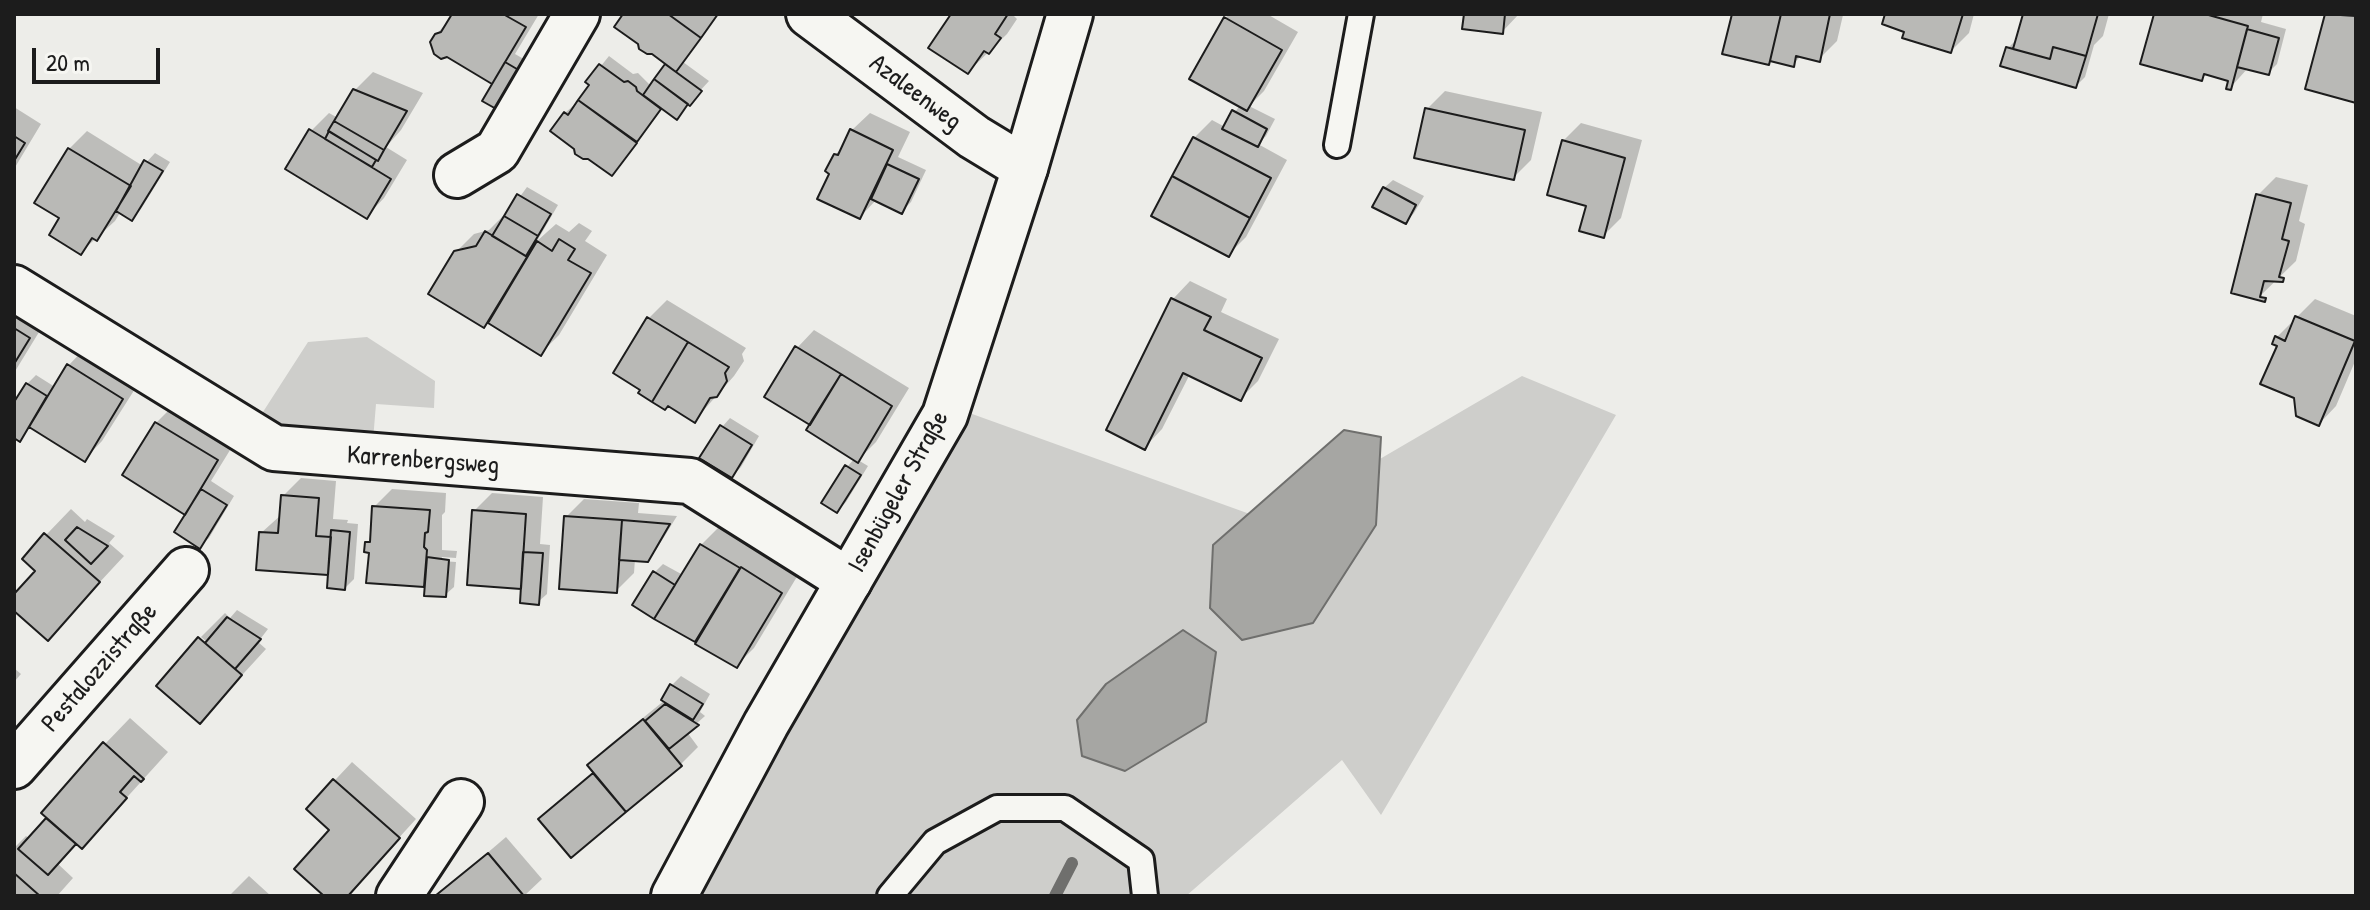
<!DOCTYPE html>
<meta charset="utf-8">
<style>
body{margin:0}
#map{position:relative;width:2370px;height:910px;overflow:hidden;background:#edede9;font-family:"Patrick Hand",sans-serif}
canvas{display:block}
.frame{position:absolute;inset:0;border:16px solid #1c1c1c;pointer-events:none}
.scale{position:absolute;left:32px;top:48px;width:128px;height:36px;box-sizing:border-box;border:4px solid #1c1c1c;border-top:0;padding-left:10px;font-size:24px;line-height:28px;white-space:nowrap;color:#1c1c1c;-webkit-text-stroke:6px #f6f6f2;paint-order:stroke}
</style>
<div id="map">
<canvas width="2370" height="910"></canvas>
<div class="frame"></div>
<div class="scale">20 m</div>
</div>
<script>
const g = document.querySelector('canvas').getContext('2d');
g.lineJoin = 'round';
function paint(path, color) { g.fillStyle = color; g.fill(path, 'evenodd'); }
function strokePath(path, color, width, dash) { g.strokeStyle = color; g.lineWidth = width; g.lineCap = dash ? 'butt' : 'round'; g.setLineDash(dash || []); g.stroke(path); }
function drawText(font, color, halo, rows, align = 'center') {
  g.font = font + ' "Patrick Hand",sans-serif'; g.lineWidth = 8; g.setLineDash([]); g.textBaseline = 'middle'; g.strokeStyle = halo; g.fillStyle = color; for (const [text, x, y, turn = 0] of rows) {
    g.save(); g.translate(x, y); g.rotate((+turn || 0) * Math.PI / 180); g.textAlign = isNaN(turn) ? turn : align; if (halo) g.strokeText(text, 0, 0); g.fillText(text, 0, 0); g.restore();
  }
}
const green = new Path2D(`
 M367,337L435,381L434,408L376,404L373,440L290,433L261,415L308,342Z
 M1522,376L1616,415L1381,815L1342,760L1186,896H683L950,406L1272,522Z`);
const water = new Path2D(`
 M1344,430L1381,437L1376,525L1313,623L1242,640L1210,608L1213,545Z
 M1183,630L1216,652L1206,722L1125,771L1082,756L1077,720L1106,684Z`);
const shadow = new Path2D(`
 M454,14H539L515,54L529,62L507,99L500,75L436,35Z
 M626,14H719L683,62L709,81L676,117L663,108L612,174L565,113L574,105L576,106L592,85L588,82L609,56L633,74L638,73L652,87L668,64Z
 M954,14H1012L1017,19L1007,34L968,72Z
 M1230,14H1267L1298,32L1264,91L1249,106L1275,119L1266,136L1258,144L1287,160L1246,237L1228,255L1194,138L1212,120L1225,127L1240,105L1225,18Z
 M1466,14H1519L1502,32Z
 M1734,14H1850L1843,15L1837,41L1819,59L1802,55L1793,64L1772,59L1769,63Z
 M1887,14H1974L1969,33L1951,51L1906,30Z
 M2025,14H2109L2103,36L2094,45L2085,77L2076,86L2008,48L2017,39Z
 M2156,14H2263L2261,22L2286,29L2277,64L2268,73L2248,68L2230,88L2231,79L2207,73L2202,79Z
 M373,72L423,93L401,130L386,147L407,160L384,198L367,216L311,131L329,113L338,118L355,90Z
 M1445,91L1542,112L1531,160L1513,178L1427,109Z
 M14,107L41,124L14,169Z
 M870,113L910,132L898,157L926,170L911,202L902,211L877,199L860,217L832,173L835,155L845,145L852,130Z
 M1581,123L1642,140L1621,218L1603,236L1563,141Z
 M87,131L143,166L155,153L170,162L141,209L132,218L121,211L115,221L81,252L69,149Z
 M2276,177L2308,185L2299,221L2305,224L2296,261L2258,298V195Z
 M1393,180L1424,196L1414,213L1406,222L1384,188Z
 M527,187L558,205L537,241L556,224L569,232L579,223L592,231L585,241L607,255L559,335L541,353L489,321L484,326L455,253L474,234L489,230L504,215L506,216Z
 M1190,281L1227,299L1221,312L1279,339L1258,381L1240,399L1190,374L1162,429L1145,447L1173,299Z
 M14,299L47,319L14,373Z
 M2315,299L2356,316V359L2336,406L2319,424L2296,397L2277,337Z
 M667,300L746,348L742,354L744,361L734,376L695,420L649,318Z
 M814,330L909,388L876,442L858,460L868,466L846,502L837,511L847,467L855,458L797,348Z
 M86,347L140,381L102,441L85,459L31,426L20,439L14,436V405L27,384L36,375L55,387L69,365Z
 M174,405L235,442L211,481L234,496L209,538L200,546L156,423Z
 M730,418L759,436L741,467L732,476L722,427Z
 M301,478L336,481L333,519L348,520L347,523L358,524L354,579L345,588L330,570L261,533L281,515L283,496Z
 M392,489L446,493L445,512L442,515V550L457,551L456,558L442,557V561L456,562L454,587L445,595L427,581L423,585L371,551L367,543L372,538L374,507Z
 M492,493L543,497L540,544L550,545L547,594L538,602L474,511Z
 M584,499L639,503L638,513L677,516L656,550L647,560L635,559L634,573L616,591L566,517Z
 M71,509L85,522L87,519L115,536L109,543L124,556L48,638L14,609V597L38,571L46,535Z
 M719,527L798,575L754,648L736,666L655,617V572L663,564L683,575L701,545Z
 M237,610L268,629L258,642L266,649L200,721L207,647V642L201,637L225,613L230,618Z
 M14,668L21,674L14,682Z
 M681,676L710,694L700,712L705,716L687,732L698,747L681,764L571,855L541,819L594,771L590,765L607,747L665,700L672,685Z
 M130,718L168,752L82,847L76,841L57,863L73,878L57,896H14V848L26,836L30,839L105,744Z
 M352,762L416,819L346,896H327L331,830L308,809Z
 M506,837L542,879L524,896H437Z
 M249,876L271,896H229Z`);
const stream = new Path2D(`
 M1055,896L1072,863`);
const building = new Path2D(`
 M452,14H503L526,27L492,84L447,57L441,59L434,54L430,42L435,34L441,32Z
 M623,14H668L701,38L676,72L652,54H647L639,49L638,44L614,27Z
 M668,14H718L701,38Z
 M951,14H1008L995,34L1001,38L989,54L984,51L968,74L928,48Z
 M1464,14H1505L1503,34L1462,29Z
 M1732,14H1781L1769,65L1722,54Z
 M1781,14H1830L1820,62L1796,56L1794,67L1770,61Z
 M1885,14H1963L1951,53L1902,38L1904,32L1882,24Z
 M2023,14H2098L2086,56L2053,47L2050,59L2013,49Z
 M2154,14H2205L2248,26L2231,90L2226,89L2228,81L2204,74L2202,81L2140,64Z
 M2325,14L2356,16V103L2305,89Z
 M1224,17L1282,50L1247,111L1189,79Z
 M2247,29L2279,38L2269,75L2237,67Z
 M2006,47L2050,59L2053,47L2086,56L2076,88L2000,66Z
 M505,62L522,72L498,110L482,101Z
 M599,64L624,82L628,81L636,87L637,91L661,109L637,142L578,100L589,85L585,82Z
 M665,64L702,91L690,106L654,79Z
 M654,79L688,104L677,120L643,95Z
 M353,89L407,111L384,150L334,121Z
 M578,100L637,143L612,176L588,159H583L575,154L574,149L550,131L564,112L568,115Z
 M1425,108L1525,130L1514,180L1414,158Z
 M1232,110L1267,129L1258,147L1222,129Z
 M334,121L384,150L378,161L328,131Z
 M309,129L391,179L367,219L285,169Z
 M850,129L893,150L860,219L817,199L829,174L825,171L834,154L838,155Z
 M329,131L376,160L372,167L325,139Z
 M14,136L25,143L14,161Z
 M1193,137L1271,178L1250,218L1172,176Z
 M1562,140L1625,158L1604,238L1579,231L1586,206L1547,195Z
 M68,148L131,186L97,241L92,238L81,255L49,235L59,218L34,203Z
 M144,160L163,171L132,221L116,211Z
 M887,164L919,179L902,214L871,199Z
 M1172,176L1250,218L1229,257L1151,216Z
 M1383,187L1416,205L1406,224L1372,207Z
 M517,194L551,214L538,236L504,216Z
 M2256,194L2291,203L2282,239L2289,241L2279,277L2284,278L2283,282L2264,281L2260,297L2266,298L2265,302L2231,293Z
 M504,216L538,236L526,256L492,236Z
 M485,231L527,257L484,328L428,294L454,251L476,246Z
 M559,239L575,249L568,260L591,273L541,356L488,323L537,241L552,251Z
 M1171,298L1211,317L1204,330L1262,358L1241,401L1183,373L1145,450L1106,430Z
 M2295,316L2355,341L2319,426L2296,416L2294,398L2260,384L2277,346L2272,344L2275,336L2285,341Z
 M647,317L688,342L652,402L638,393L640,390L613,373Z
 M14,328L30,338L14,364Z
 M688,342L729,367L725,373L727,381L717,397L710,398L695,423L668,406L665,410L652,402Z
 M795,346L841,374L810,425L764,397Z
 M67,364L123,399L85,462L29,427Z
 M841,374L892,406L858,463L806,430Z
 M26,383L47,396L20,442L14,438V402Z
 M155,422L218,460L185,515L122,475Z
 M720,425L752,445L732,478L699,458Z
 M845,465L861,475L837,513L821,503Z
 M201,489L227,505L200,549L174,532Z
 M281,495L319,498L316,536L331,537L328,575L256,570L259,532L278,533Z
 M372,506L430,510L428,532L425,533L424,547L427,550L424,587L366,583L369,553L364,552L365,542H370Z
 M472,510L526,514L521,589L467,585Z
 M564,516L622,520L617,593L559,589Z
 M622,520L670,524L648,562L619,560Z
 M77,527L108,546L91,564L65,540Z
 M331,530L350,532L345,590L327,588Z
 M44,533L100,582L48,641L14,611V594L35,571L22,559Z
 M700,544L740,568L695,642L654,619Z
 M523,552L543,553L539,605L520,603Z
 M427,557L449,560L446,597L424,596Z
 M741,567L782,593L737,668L695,644Z
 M653,571L675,585L654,619L632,605Z
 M227,617L261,639L235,669L205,643Z
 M198,637L242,675L200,724L156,686Z
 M670,684L703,704L693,720L661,700Z
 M665,704L699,725L669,749L645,721Z
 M643,719L682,766L626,812L587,765Z
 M103,742L144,779L141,782L134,776L120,792L127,798L82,849L41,813Z
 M593,773L626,812L571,858L538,819Z
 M333,779L400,838L348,896H324L294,869L329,830L306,809Z
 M46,818L76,844L48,875L18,849Z
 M488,853L524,896H435Z
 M14,873L40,896H14Z`);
const service = new Path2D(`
 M1337,145L1361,14
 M890,896L935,842L997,808H1065L1141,860L1145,896`);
const minor = new Path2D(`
 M809,14L974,137L1025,168
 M457,175L497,151L577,14
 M14,288L274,448L690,481L849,581
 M14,766L186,570
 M399,896L461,802`);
const tertiary = new Path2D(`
 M674,896L766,724L945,415L1025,168L1070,14`);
const streetNames = [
 ["Azaleenweg",915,93,37],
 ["Karrenbergsweg",423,461,4],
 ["Isenbügeler Straße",899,492,-61],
 ["Pestalozzistraße",100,668,-49]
];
paint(green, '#cececb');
paint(water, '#a6a6a3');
strokePath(water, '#6f6f6d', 2);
paint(shadow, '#0003');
strokePath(stream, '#6f6f6d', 12);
paint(building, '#b9b9b6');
strokePath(building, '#1c1c1c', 2);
strokePath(service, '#1c1c1c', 30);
strokePath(minor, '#1c1c1c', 50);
strokePath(tertiary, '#1c1c1c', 50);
strokePath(service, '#f6f6f2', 24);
strokePath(minor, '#f6f6f2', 44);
strokePath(tertiary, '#f6f6f2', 44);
drawText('26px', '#1c1c1c', '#f6f6f2', streetNames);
</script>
